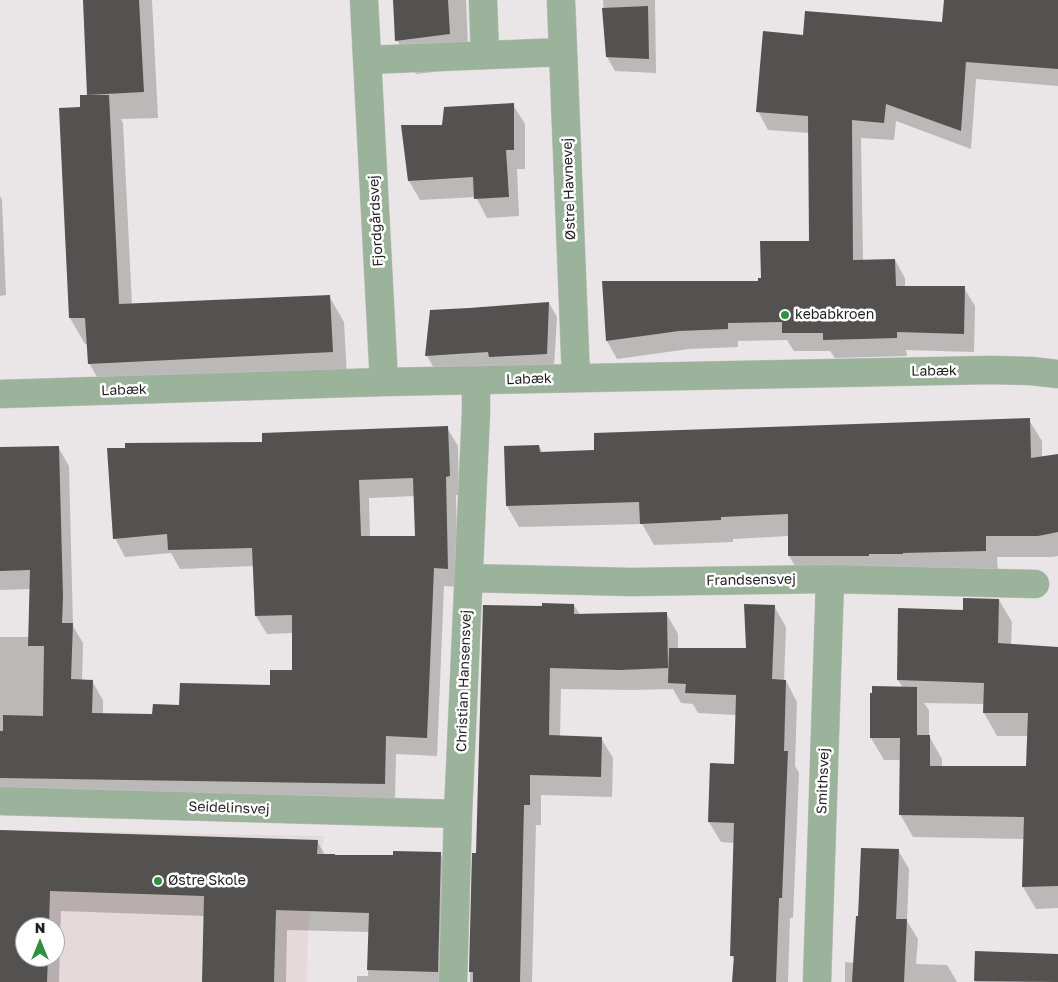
<!DOCTYPE html>
<meta charset="utf-8">
<style>
body{margin:0}
#map{position:relative;width:1058px;height:982px;overflow:hidden;background:#eae6e7;font-family:"Golos Text",sans-serif}
canvas{display:block}
.north{position:absolute;left:15px;top:917px;width:50px;height:50px;box-sizing:border-box;background:#fff;border:1px solid #a6a5a5;border-radius:50%;rotate:0deg;font-size:14px;font-weight:700;line-height:20px;text-align:center;color:#201f1f}
.north::after{content:'';display:block;margin:auto;width:18px;height:22px;background:#338f40;clip-path:polygon(50% 0,100% 100%,50% 72%,0 100%)}
</style>
<div id="map">
<canvas width="1058" height="982"></canvas>
<div class="north">N</div>
</div>
<script>
const g = document.querySelector('canvas').getContext('2d');
g.lineJoin = 'round';
function paint(path, color) { g.fillStyle = color; g.fill(path, 'evenodd'); }
function strokePath(path, color, width, dash) { g.strokeStyle = color; g.lineWidth = width; g.lineCap = dash ? 'butt' : 'round'; g.setLineDash(dash || []); g.stroke(path); }
function drawText(font, color, halo, rows, align = 'center') {
  g.font = font + ' "Golos Text",sans-serif'; g.lineWidth = 5; g.setLineDash([]); g.textBaseline = 'middle'; g.strokeStyle = halo; g.fillStyle = color; for (const [text, x, y, turn = 0] of rows) {
    g.save(); g.translate(x, y); g.rotate((+turn || 0) * Math.PI / 180); g.textAlign = isNaN(turn) ? turn : align; if (halo) g.strokeText(text, 0, 0); g.fillText(text, 0, 0); g.restore();
  }
}
const built = new Path2D(`
 M0,830L324,836L308,927L307,982H0ZM25,927H55V957H25Z`);
const shadow = new Path2D(`
 M84,0H152L158,118L121,119L123,123L132,305L329,296L344,322L347,378L104,389L89,363L88,344H85L70,318L60,109L82,108L90,96L89,94Z
 M394,0H466L469,68L416,74L397,40Z
 M603,0H655L656,73L615,71L607,57Z
 M945,0H1031L1058,2V86L976,79L971,149L896,121L894,140L861,138L863,261L895,260L905,278V287L964,288L975,306L974,352L906,350L907,356L835,358L830,351H794L787,340L738,341V347L689,349L617,359L607,341L759,282L811,242L809,133L768,130L758,111L805,36L943,23Z
 M513,105L525,124V169H517L519,216L487,218L476,197L420,200L409,181L443,126Z
 M0,196L2,200L6,295L0,296Z
 M549,303L557,317L554,368L498,370L495,366L435,370L427,356Z
 M1029,420L1042,441V458L1058,456V556L1051,557H997L998,572L802,577L789,556V536L733,539V542L654,545L642,524L519,527L507,506L539,446L543,453L595,451Z
 M447,428L458,446L459,495H456L458,587L444,586L437,756L396,754L395,802L0,796V637H30L31,589L0,590V448L58,447L69,466L73,626L83,643L82,681H92L103,700V714L154,715L180,706L271,686L293,671V633L267,634L256,616L254,566L180,569L171,553L125,557L115,538L263,443ZM415,496L416,537H370L369,498Z
 M999,600L1012,622L1011,645L1058,648V908L1036,909L1023,887L1025,839L913,837L900,814L901,760H884L871,738L872,694L903,688L898,680L964,611ZM924,703L985,704L984,713L997,736H1028L1027,767H942V759L929,736V710Z
 M574,605L580,615L666,613L678,634V649H747L774,606L786,627L784,681H786L797,702L795,766L799,773L793,918H790L788,982H734L735,961L732,956L734,843L721,842L709,822L735,765L736,715L698,713L693,704L681,703L673,689L632,690L561,689L560,737L601,738L613,758L612,797L541,795V825H536L532,982H470L474,854H477L543,608Z
 M0,832L317,841L325,855L336,857H394L440,853L452,874L449,982H357V976H368L369,932L287,930L286,982H203L205,916L61,911L59,982H0ZM25,927H55V957H25Z
 M898,850L909,869L907,921L918,939L916,964L947,965L957,982H845V962L855,963L860,918Z
 M1058,955V982H976L975,980Z`);
const building = new Path2D(`
 M83,0H139L144,92L87,95Z
 M393,0H448L450,34L395,41Z
 M944,0H1058V69L966,62L961,131L886,104L884,123L852,120L853,260L895,259L896,286H965L964,334L897,332V338L823,340V333H782V322L728,323V329L679,331L606,341L602,281H758V278H761L760,241H809L808,116L756,112L763,31L803,35L805,11L942,22Z
 M648,6L649,59L606,57L602,8Z
 M80,95H109L119,304L330,295L333,352L88,364L85,318H69L59,108L80,107Z
 M514,103V150H506L509,197L474,199L473,177L408,181L401,125H442L444,107Z
 M549,302L547,354L489,357L488,352L425,356L430,310L469,308Z
 M1030,418L1031,458L1058,454V532L1038,536H986V551L903,553V554H869V556H788V514L721,517V520L640,524L639,502L506,506L504,446L539,445L540,452L594,450V433Z
 M448,426L450,476L446,477L448,569L434,568L427,738L386,736L385,784L0,778V731H3V715L43,716L44,646H28L30,570L0,571V447L59,446L63,597L62,623H73L71,679L93,680L92,713L152,714L153,704L179,705L180,683L270,685V670H292V615L255,616L252,548L168,550L167,534L113,539L107,448H125V443L262,442V433ZM413,478L415,536H361L359,480Z
 M963,598L999,599L998,643L1058,647V886L1022,887L1024,817L899,815L900,738H870V693H872V686L917,687V735H930V766H1026L1028,713H983L984,683L897,680L898,608L963,610Z
 M542,603L574,604V614L667,612L668,668L620,670L550,668L549,735L602,737L601,777L530,775V805H524L520,982H473V972H469L472,853H476L483,605L542,606Z
 M744,604L775,605L772,679L786,680L784,751H788L782,898H779L776,982H732L734,956H730L734,823L708,822L710,763L734,764L736,695L685,693L686,684L668,683L669,648H746Z
 M0,830L318,840L317,854H335V855H393V851L441,852L438,972L367,970L369,913L276,910L274,982H202L204,896L50,891L49,927H25V957H48L47,982H0Z
 M861,848L899,849L896,919H907L904,982H852L856,916H858Z
 M975,951L1058,954V982L974,981Z`);
const minor = new Path2D(`
 M364,0L384,382
 M483,0L485,55
 M561,0L576,378
 M367,60L563,52
 M0,394L384,382L990,370L1031,371L1058,374
 M468,578L631,582L830,579L1035,584
 M0,801L458,814
 M453,982L458,814L476,412V381
 M817,982L830,579`);
const markers = [
 [785,315,5,"#338f40"],
 [158,881,5,"#338f40"]
];
const streetNames = [
 ["Østre Havnevej",569,189,-92],
 ["Fjordgårdsvej",376,221,-93],
 ["Labæk",934,371,-1],
 ["Labæk",529,379,-2],
 ["Labæk",124,390,-2],
 ["Frandsensvej",751,580,-1],
 ["Christian Hansensvej",464,681,-88],
 ["Smithsvej",823,781,-88],
 ["Seidelinsvej",229,808,2]
];
const poiNames = [
 ["kebabkroen",795,315],
 ["Østre Skole",168,881]
];
paint(built, '#e6d9db');
paint(shadow, '#0003');
paint(building, '#545151');
strokePath(minor, '#c6c2c3', 29);
strokePath(minor, '#9ab39a', 28);
for (const [x, y, r, color] of markers) { const dot = new Path2D(); dot.arc(x, y, r, 0, 2 * Math.PI); g.fillStyle = color; g.fill(dot); strokePath(dot, '#fff', 2); }
drawText('14px', '#201f1f', '#fff', streetNames);
drawText('14px', '#201f1f', '#fff', poiNames, 'left');
</script>
